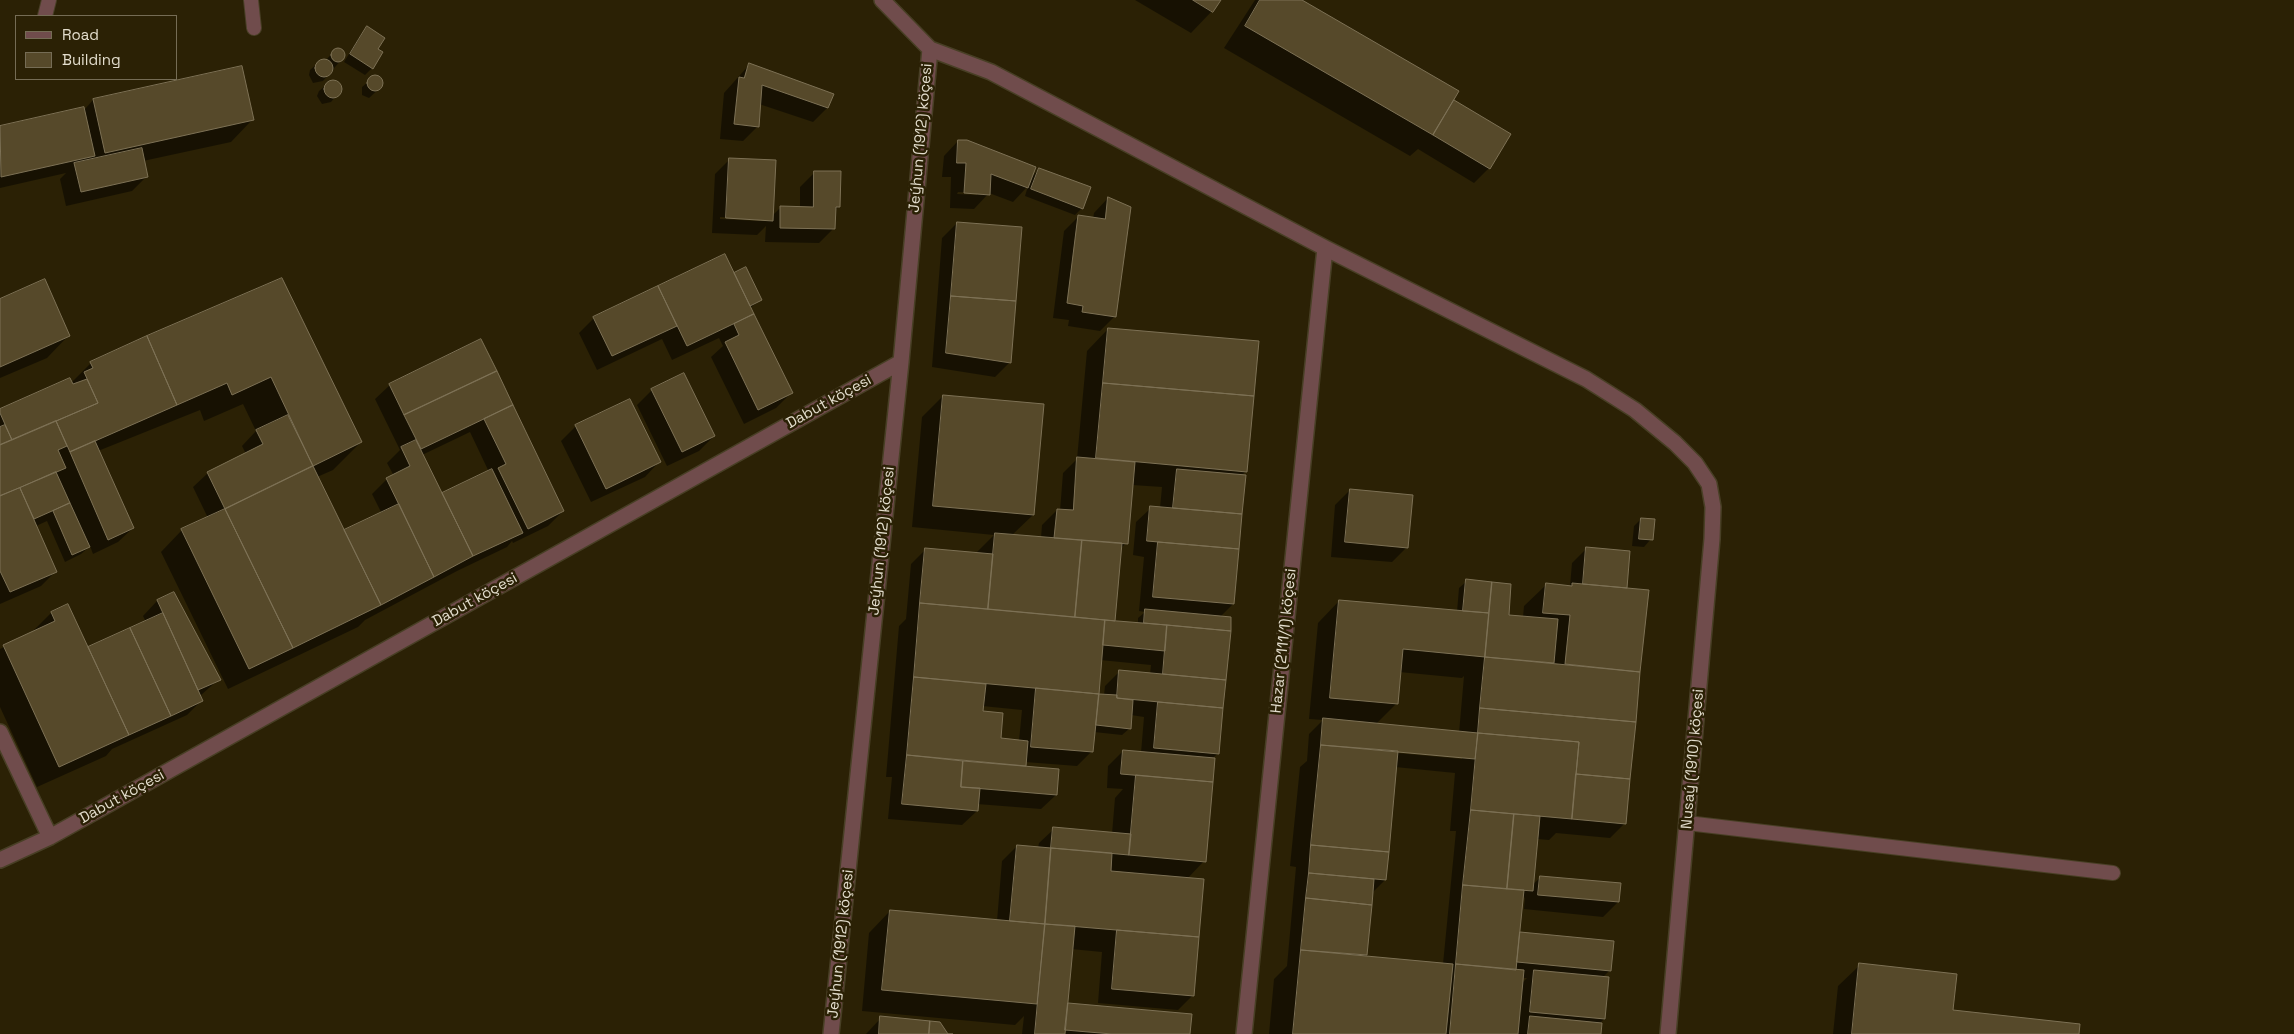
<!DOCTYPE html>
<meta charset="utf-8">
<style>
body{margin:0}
#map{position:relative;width:2294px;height:1034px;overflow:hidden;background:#2b2105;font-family:"Space Grotesk",sans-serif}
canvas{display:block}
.legend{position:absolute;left:15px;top:15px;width:162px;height:65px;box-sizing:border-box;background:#2b2105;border:1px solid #756c55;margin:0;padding:6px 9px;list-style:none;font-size:15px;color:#e3ddcd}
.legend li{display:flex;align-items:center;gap:10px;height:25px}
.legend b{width:25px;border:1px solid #756c55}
</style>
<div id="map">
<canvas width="2294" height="1034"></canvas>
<ul class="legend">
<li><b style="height:6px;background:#704c4c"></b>Road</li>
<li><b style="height:14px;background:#56492a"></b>Building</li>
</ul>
</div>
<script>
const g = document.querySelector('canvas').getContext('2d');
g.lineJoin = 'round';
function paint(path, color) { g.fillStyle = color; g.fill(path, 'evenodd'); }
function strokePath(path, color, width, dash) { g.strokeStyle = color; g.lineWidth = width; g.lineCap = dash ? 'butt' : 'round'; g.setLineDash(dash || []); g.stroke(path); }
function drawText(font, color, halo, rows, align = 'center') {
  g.font = font + ' "Space Grotesk",sans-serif'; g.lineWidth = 5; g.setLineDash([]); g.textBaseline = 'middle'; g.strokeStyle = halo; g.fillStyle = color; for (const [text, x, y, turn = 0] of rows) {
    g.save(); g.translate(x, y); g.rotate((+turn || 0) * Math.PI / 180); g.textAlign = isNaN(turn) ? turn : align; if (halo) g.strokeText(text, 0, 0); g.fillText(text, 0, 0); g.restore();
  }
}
const shadow = new Path2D(`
 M1135,0H1219L1212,11L1191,33Z
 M1255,0H1300L1450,106L1454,102L1489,168L1474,183L1418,149L1410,156L1224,48Z
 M368,28L377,49L372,68L365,75L344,62L361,35Z
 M336,49L343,52L342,59L323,81L313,83L309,75L310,70L318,63L326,60Z
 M749,65L832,95L827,108L813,122L759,104L758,126L743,141L720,139L724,93Z
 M241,68L252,120L231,142L143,161L147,176L132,191L66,206L60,179L66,173L0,188V127L85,109L93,100Z
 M374,77H378L382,84L380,88L369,98L362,95V87Z
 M331,81L340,85L341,90L331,102L322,104L317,96L319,91Z
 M958,141L1031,178L1039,169L1082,208L1075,215L1025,196L1028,186L1013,202L989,193L974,209L950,208L951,177H942L944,156ZM958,192L977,193V195L957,194Z
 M730,159L772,216L781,207L800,208V187L815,172L838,207L834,211L833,229L819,243L765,242L766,226L757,235L712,233L715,174ZM720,217L760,219V221L720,219Z
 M1108,198L1115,316L1100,331L1068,326L1069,320L1053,318L1064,231L1079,216L1093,219L1094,213Z
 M957,223L1010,362L995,377L932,367L942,238Z
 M724,255L734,275L760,300L750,308L791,393L776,408L744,424L711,357L723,346L719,338L672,360L662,339L597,370L579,333L594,318Z
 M281,279L361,442L333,470L317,477L344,532L382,514L372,494L387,479L394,476L387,463L400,450L375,399L390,385L481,341L563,511L548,526L513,543L512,541L507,547L457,571L365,620L358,627L228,689L161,552L182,530L208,518L193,487L208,473L246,454L242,446L256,431L243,404L204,421L200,410L98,451L133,528L118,542L93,554L90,546L81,554L65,562L47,521L36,526L55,572L41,586L0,604V410L71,383L91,363ZM470,432L489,472L441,495L422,455Z
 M0,300L68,336L47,358L0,378Z
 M1108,329L1246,471L1241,476H1245L1233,604L1220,617L1229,631L1218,753L1212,759L1204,861L1187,879L1193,995L1178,1010L1098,1003L1102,952L1071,949L1066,1004L1191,1015L1189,1034H1022L1024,1016L1015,1025L862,1011L869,933L890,911L997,921L1002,861L1017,846L1038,848L1039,843L1054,829L1112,834L1115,798L1123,789L1107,788L1108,766L1123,751L1141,753L1144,717L1131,715L1130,728L1122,735L1094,732L1092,751L1077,766L1025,762L1024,767L1056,795L1041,809L977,804V811L962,825L888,819L892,777H886L899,626L906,619L911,564L926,549L975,554L994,535L912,527L922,417L943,396L1042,405L1033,515L1012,535L1041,538L1042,525L1057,510L1060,511L1063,473L1077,459L1087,351ZM1132,485L1162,487L1160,508H1151L1136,522L1133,555L1144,557L1139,611L1145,612L1138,618V624L1114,622L1120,549L1126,543ZM992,555H994L988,616H986ZM1100,660L1151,665L1150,674L1120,671L1105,686L1104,695H1097ZM982,706L1022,710L1019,741L999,739L982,712Z
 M652,390L714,436L699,451L667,466L637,405Z
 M576,426L659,462L645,477L591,502L561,441Z
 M1350,490L1407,547L1392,562L1331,557L1335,505Z
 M1641,519L1651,539L1644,547L1632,546L1634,526Z
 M1586,549L1626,588L1624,590L1647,591L1625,823L1610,838L1556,833L1549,840L1537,839L1532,885L1541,877L1618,902L1603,917L1524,909L1525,897L1522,901L1518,933L1612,942L1610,970L1603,977L1604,1019L1599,1024L1600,1034H1269L1274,979L1287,966L1296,867L1290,866L1300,767L1307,761L1309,734L1323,720L1309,719L1318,623L1339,601L1457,612L1459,588L1467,581L1510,585L1507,616L1523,617L1524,606L1546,585L1570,586L1572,563ZM1399,672L1462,678L1464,676L1459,733L1375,725L1396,704ZM1396,750L1462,756V759L1396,753ZM1395,767L1455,773L1450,831H1456L1443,964L1364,957L1366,955L1372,893L1385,880ZM1522,978H1527L1521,984Z
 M173,594L219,679L200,696L202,700L187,715L112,749L106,756L37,787L0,707V649L31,633L51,613L68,605L88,649L146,622L143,616L157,601Z
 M1860,965L1951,1011L2078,1034H1833L1838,986Z
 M881,1018L947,1034H866Z`);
const building = new Path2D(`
 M1193,0H1221L1213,12Z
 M1260,0H1302L1459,91L1433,135L1245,26Z
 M367,26L385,38L378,49L383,52L373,69L350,54Z
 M331 55a7 7 0 1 1 14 0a7 7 0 1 1-14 0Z
 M315 68a9 9 0 1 1 18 0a9 9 0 1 1-18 0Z
 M749,63L834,94L828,108L762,85L759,127L734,124L739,77L744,78Z
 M242,66L254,120L105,153L93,99Z
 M367 83a8 8 0 1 1 16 0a8 8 0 1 1-16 0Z
 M324 89a9 9 0 1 1 18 0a9 9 0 1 1-18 0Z
 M1454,100L1511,134L1490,169L1433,135Z
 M84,107L95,156L1,177L0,126Z
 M958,140H967L1036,167L1028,188L991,174L990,195L964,193L966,163H957Z
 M142,148L148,177L81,192L74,163Z
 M729,158L776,160L773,221L726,218Z
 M1039,168L1091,187L1083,209L1031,189Z
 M814,171H841L840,207H836L835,229L780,228V206L813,207Z
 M1108,197L1131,207L1116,317L1082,312L1083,306L1067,303L1078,215L1105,219Z
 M957,222L1022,227L1016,301L951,296Z
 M725,254L754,314L687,346L658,286Z
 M746,267L762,300L750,306L734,273Z
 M282,278L362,442L313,466L271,377L232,395L227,383L177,405L147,336Z
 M45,279L70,336L0,367V299Z
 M658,286L677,326L612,356L593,317Z
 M951,296L1016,301L1011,363L946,353Z
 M754,314L793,393L758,410L725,342L739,335L734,324Z
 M1108,328L1259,341L1254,396L1103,383Z
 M147,336L177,405L70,452L56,421L98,403L84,372L93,368L90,362Z
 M481,339L497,371L404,415L389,384Z
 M497,371L513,405L421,449L404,415Z
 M684,373L715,436L682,452L651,389Z
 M70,378L73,384L87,379L98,403L12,440L0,413V409Z
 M1103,383L1254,396L1247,472L1096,458Z
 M943,395L1044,404L1034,515L933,506Z
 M630,399L661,462L606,489L575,425Z
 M513,405L564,511L528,529L498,468L506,464L484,419Z
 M288,415L313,466L225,509L207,472L263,444L256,430Z
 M56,421L67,446L58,450L66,468L0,496V445Z
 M5,425L12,440L0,445V427Z
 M416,440L473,556L434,577L386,478L410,466L401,447Z
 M95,441L134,528L108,540L70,452Z
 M1077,457L1135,462L1128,544L1054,538L1057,509L1073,510Z
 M313,466L381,605L293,648L225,509Z
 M492,469L523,533L473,556L442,493Z
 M1177,469L1246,475L1242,514L1173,508Z
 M56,472L70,503L34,519L20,488Z
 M20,488L57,572L10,592L0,571V496Z
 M1350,489L1413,495L1408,548L1345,542Z
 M70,503L90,547L72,555L53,511Z
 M399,504L434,577L381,605L344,530Z
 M1150,506L1242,514L1239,549L1147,541Z
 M225,509L293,648L249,669L181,529Z
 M1641,518L1655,519L1653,540L1639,539Z
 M995,533L1082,540L1075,617L988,609Z
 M1082,540L1122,543L1115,621L1075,617Z
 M1158,542L1239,549L1234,604L1153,597Z
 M1586,547L1630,551L1627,588L1583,584Z
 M925,548L993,554L988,609L920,603Z
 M1466,579L1492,582L1489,613L1463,611Z
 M1492,582L1511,584L1509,615L1558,619L1554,663L1485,657Z
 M1546,583L1572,586V583L1649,590L1640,672L1565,664L1570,615L1543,613Z
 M174,592L221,680L198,690L157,600Z
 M1339,600L1489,613L1485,657L1403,649L1398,704L1330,698Z
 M920,603L1105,620L1099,694L914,677Z
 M68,604L129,735L59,767L3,645L55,621L51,612Z
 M1145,609L1231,617V631L1144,623Z
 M163,613L203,701L171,716L130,628Z
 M1105,620L1167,625L1165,651L1103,645Z
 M1167,625L1231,631L1226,680L1163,674Z
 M130,628L171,716L129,735L88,647Z
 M1485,657L1640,672L1636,722L1480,708Z
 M1119,670L1226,680L1223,708L1117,698Z
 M914,677L986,684L983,711L1003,713L1001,738L1028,741L1026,766L907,755Z
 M1036,688L1099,694L1093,752L1031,747Z
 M1099,694L1117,695V698L1133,700L1131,729L1096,725Z
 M1158,702L1223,708L1219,754L1154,748Z
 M1480,708L1636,722L1630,779L1576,774L1579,742L1478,733Z
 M1323,718L1478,733L1475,759L1321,745Z
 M1478,733L1579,742L1572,819L1471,810Z
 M1321,745L1398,751L1389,852L1311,845Z
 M1123,750L1215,758L1213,782L1121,774Z
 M907,755L963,761L961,787L980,788L978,811L902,804Z
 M963,761L1059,769L1057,795L961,787Z
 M1576,774L1630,779L1626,824L1572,819Z
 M1136,775L1213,782L1206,862L1129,855Z
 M1471,810L1514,814L1507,889L1463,885Z
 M1514,814L1540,816L1533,891L1507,889Z
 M1053,827L1131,834L1129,855L1051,848Z
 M1017,845L1051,848L1045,924L1010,921Z
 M1311,845L1389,852L1386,880L1309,873Z
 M1051,848L1112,853L1111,871L1204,879L1199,937L1045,924Z
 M1309,873L1374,879L1372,905L1306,898Z
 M1540,876L1621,883L1619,902L1538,895Z
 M1463,885L1524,890L1516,970L1456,964Z
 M1306,898L1372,905L1367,955L1301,950Z
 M890,910L1045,924L1037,1004L882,990Z
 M1045,924L1075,926L1065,1034H1035Z
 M1117,930L1199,937L1194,996L1112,989Z
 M1520,932L1614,941L1611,971L1517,962Z
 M1301,950L1453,964L1446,1034H1293Z
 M1859,963L1957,974L1953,1010L2080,1024L2079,1034H1852Z
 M1456,964L1524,970L1518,1034H1450Z
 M1534,970L1609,977L1605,1019L1530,1012Z
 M1068,1003L1192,1014L1190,1034H1112L1065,1030Z
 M880,1016L930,1021L929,1034H879Z
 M1530,1016L1602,1023L1601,1034H1528Z
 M930,1021L940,1022L948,1034H953H929Z`);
const lane = new Path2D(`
 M251,0L254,28
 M45,16L49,0
 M1687,823L2113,873`);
const street = new Path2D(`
 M882,0L930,49L991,72L1325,248L1586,379L1635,410L1675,443L1695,463L1709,484L1713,507L1712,539L1668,1034
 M0,732L50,837
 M0,860L50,837L901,362
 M831,1034L901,362L930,49
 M1244,1034L1325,248`);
const streetNames = [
 ["Jeýhun (1912) köçesi",921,138,-85],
 ["Dabut köçesi",829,402,-29],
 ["Jeýhun (1912) köçesi",882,541,-84],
 ["Dabut köçesi",475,600,-29],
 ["Hazar (2111/1) köçesi",1284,641,-84],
 ["Nusaý (1910) köçesi",1693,759,-85],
 ["Dabut köçesi",122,797,-29],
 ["Jeýhun (1912) köçesi",841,944,-84]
];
paint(shadow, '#0007');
paint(building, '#56492a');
strokePath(building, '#7d7155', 1);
strokePath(lane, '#483f25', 16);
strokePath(street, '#483f25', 18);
strokePath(lane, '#704c4c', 14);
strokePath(street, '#704c4c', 15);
drawText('15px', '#e3ddcd', '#2b2105', streetNames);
</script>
